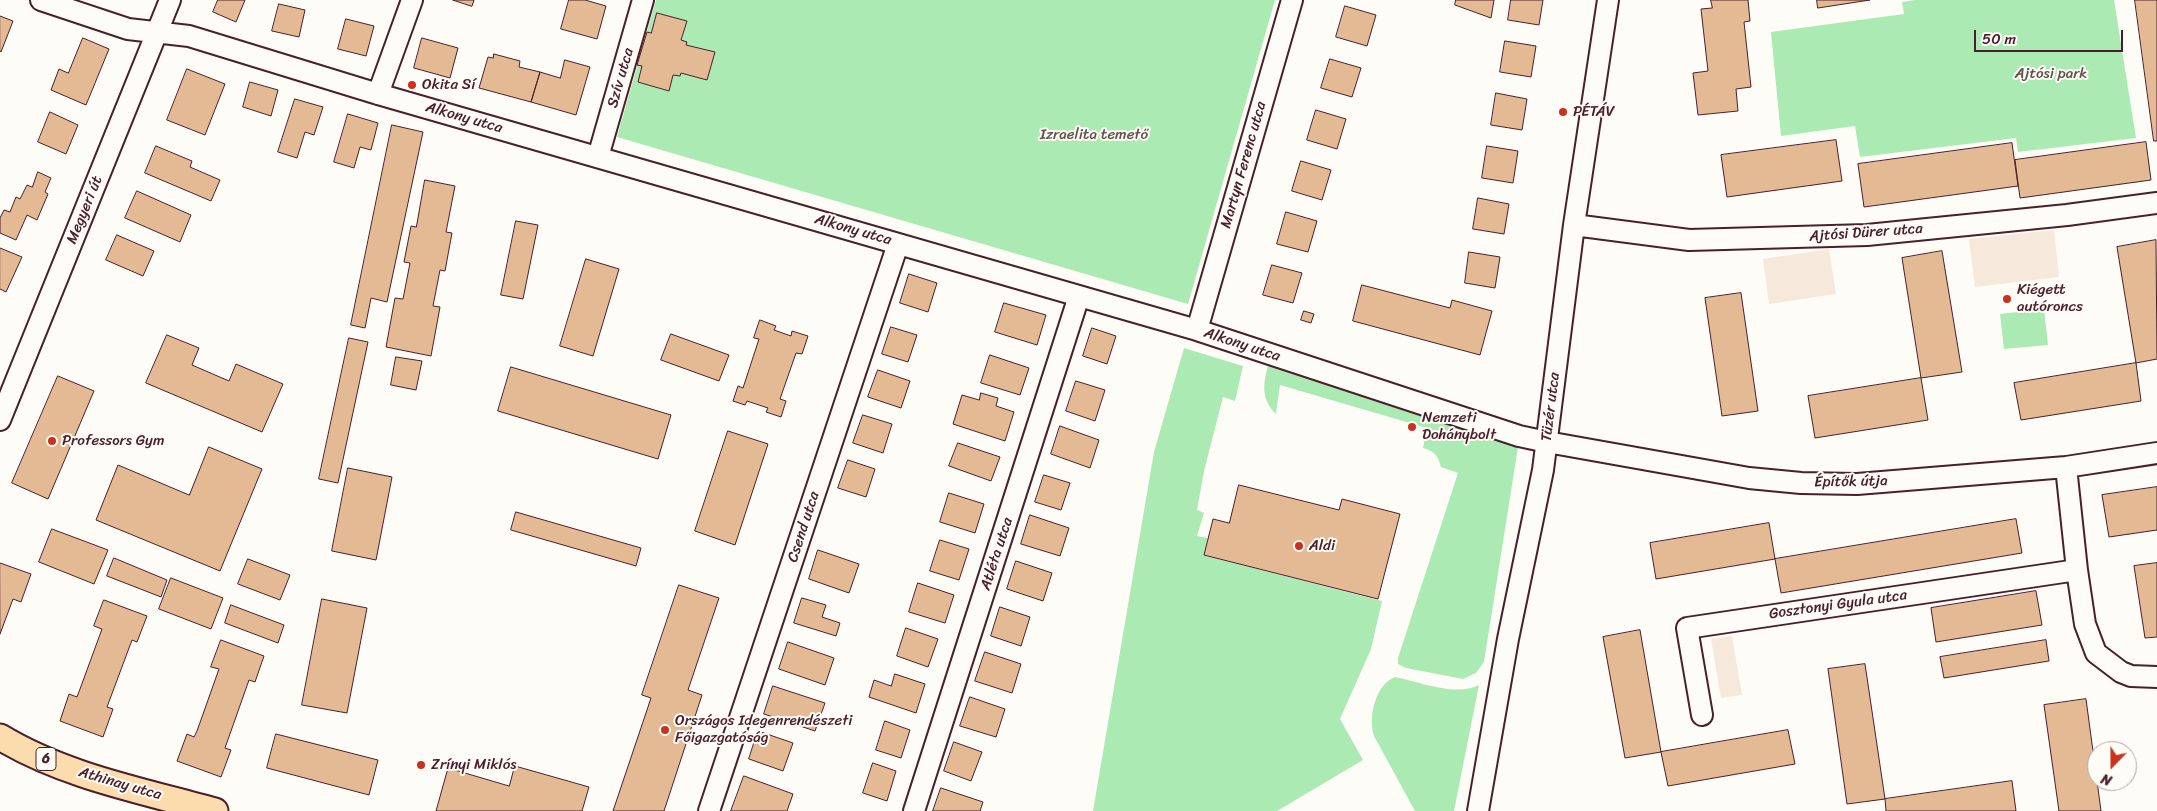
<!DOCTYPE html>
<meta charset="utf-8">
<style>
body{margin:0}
#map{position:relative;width:2157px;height:811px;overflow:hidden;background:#fdfcf7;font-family:Sriracha,sans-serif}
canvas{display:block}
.north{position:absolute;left:2087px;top:741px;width:50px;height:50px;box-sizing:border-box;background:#fdfcf7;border:1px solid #b5a4a5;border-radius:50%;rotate:202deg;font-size:14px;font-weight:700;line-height:20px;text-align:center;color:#4a1f2b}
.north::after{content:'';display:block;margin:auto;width:18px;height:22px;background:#c8321e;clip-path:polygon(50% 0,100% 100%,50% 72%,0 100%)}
.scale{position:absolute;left:1974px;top:30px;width:149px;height:22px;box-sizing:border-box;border:2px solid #4a1f2b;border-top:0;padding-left:6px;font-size:15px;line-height:18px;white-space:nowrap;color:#4a1f2b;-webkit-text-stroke:4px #fdfcf7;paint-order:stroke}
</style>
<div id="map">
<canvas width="2157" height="811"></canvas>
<div class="north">N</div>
<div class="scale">50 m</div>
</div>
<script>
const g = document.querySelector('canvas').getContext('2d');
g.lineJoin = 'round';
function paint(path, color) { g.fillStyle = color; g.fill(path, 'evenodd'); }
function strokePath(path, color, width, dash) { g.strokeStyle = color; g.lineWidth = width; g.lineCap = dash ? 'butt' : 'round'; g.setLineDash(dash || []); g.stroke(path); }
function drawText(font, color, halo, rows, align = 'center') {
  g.font = font + ' Sriracha,sans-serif'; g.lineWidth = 4; g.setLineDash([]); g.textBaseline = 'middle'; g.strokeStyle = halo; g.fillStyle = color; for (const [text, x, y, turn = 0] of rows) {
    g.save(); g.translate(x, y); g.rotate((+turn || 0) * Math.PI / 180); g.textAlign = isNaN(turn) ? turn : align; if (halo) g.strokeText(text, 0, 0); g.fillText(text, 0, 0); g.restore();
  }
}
const built = new Path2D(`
 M2054,230L2059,277L1975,287L1969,239Z
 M1829,249L1836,294L1769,304L1763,259Z
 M1732,636L1742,695L1721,698L1711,639Z`);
const green = new Path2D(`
 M656,0H1275L1188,304L617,137Z
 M1915,0H2114L2136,138L2018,152L2016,138L1860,157L1855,126L1781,136L1771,32L1904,14L1902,2Z
 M2044,309L2048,345L2004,349L2000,314Z
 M1184,348L1243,366L1235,401L1223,397L1204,471L1197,510L1204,513L1197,536L1208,538L1204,555L1382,601L1371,649L1340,719L1363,760L1277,811H1093L1154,452Z
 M1268,365L1405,405L1518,447L1484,662L1476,673L1463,679L1406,668L1398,664V658L1458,473L1441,467C1438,456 1435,451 1423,448L1427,428L1280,385L1276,414C1261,399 1263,385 1268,365Z
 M1395,677C1420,682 1456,697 1479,685L1454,811H1415L1374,736C1368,717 1375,685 1395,677Z`);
const building = new Path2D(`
 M218,0H245L236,22L213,12Z
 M453,0H474L472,6Z
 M569,0H585L606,6L597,39L561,29Z
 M1456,0H1494L1491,18L1455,5Z
 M1511,0H1543L1539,25L1508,20Z
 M1711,0H1748L1750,21L1744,22L1751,87L1736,89L1738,111L1698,115L1693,73L1708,71L1701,9L1712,8Z
 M1817,0H1870L1818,8Z
 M2135,0H2157V141H2154Z
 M279,4L305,10L299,37L272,31Z
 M1345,6L1376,15L1367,46L1336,37Z
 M657,13L687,21L681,40L687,42L686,45L715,52L707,80L681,73L680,76L673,75L669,91L638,82L642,66L637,65L647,32L651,33Z
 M0,16L13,21L1,52L0,51Z
 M346,19L374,26L366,56L338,49Z
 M83,38L109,49L86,105L51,90L59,69L68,73Z
 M422,38L458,48L450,78L414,68Z
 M1505,41L1536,46L1531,77L1500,72Z
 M494,54L520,61L519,67L540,72L531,102L479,88L488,57L493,58Z
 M1330,59L1361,68L1352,97L1321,88Z
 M565,60L590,67L576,115L531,102L540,72L560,78Z
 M187,69L225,84L205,135L167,120Z
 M250,82L278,90L271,116L243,107Z
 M1496,93L1527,99L1522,130L1491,125Z
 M295,99L323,107L314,135L305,132L297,158L278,152Z
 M1316,110L1346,119L1337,149L1307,140Z
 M50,112L78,125L66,154L38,142Z
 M348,114L378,123L371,150L360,147L354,168L334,162Z
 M392,125L423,132L387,302L371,298L365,328L351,325Z
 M1836,140L1842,181L1727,197L1721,155Z
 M2146,142L2151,180L2020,198L2015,160Z
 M2012,143L2018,186L1864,207L1858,164Z
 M156,146L192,161L190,167L220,180L211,201L145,173Z
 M1487,146L1518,151L1513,183L1482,178Z
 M1301,161L1331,170L1322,200L1292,191Z
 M38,172L51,178L45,192L48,194L37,220L27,215L16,240L0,233V218L4,210L10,212L16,197L20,199L27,185L32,187Z
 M425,180L455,186L446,232L452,233L445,271L440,270L433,306L440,307L431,356L386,347L395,298L403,299L410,263L404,262L411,226L416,227Z
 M137,191L191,215L180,242L125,218Z
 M1478,198L1509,204L1504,234L1473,229Z
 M1286,212L1317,221L1308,252L1277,244Z
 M516,221L538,225L523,299L501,295Z
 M117,235L154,251L143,276L106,260Z
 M2156,240L2157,359L2136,363L2117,247Z
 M0,248L22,257L6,292L0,289Z
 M1942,251L1962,372L1921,378L1902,258Z
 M1469,252L1500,257L1495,288L1465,283Z
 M586,259L619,269L593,356L560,346Z
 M1272,265L1302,273L1293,303L1263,295Z
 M909,274L937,283L928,312L900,303Z
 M1362,285L1450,308L1452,300L1492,311L1480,355L1353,321Z
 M1741,293L1758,411L1722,416L1705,298Z
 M1004,303L1046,315L1037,345L995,332Z
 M1304,311L1314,314L1311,323L1301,320Z
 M760,320L776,326L774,330L791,336L792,331L808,336L802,354L796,353L780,399L786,401L781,417L766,412L768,408L747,401L745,405L733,401L738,386L743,388L759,339L754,338Z
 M891,327L917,335L908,362L882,354Z
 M1092,328L1116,336L1107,364L1083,356Z
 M671,334L729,355L719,381L661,360Z
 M167,335L199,348L192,365L229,381L236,364L283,384L262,432L146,383Z
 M349,338L368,342L338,483L319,479Z
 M990,355L1029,368L1020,395L981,383Z
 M396,357L422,361L416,390L391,385Z
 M2136,363L2141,401L2021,420L2014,383Z
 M511,367L671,415L658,459L498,411Z
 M878,370L910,381L901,408L868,397Z
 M58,376L94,391L48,499L12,483Z
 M1921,378L1928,420L1815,438L1808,396Z
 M1076,381L1105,390L1095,421L1066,411Z
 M981,393L998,398L996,406L1014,412L1005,441L953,424L962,395L979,400Z
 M863,415L892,424L883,453L853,443Z
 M1060,426L1099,440L1090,468L1051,454Z
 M728,431L768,444L735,545L695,531Z
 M958,443L1000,457L991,481L949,466Z
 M209,447L262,469L220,571L96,520L118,465L189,495Z
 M848,460L875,469L866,497L838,488Z
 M348,468L392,477L376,560L332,551Z
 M1044,475L1070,483L1061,510L1035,502Z
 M1239,485L1339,510L1342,499L1400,514L1378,599L1204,555L1213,519L1229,523Z
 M2157,487V530L2109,537L2102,495Z
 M949,493L984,504L975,533L940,522Z
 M516,512L641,548L636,566L511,530Z
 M1030,515L1069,528L1060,556L1021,544Z
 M2016,519L2022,553L1781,593L1775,559Z
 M1769,523L1775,559L1656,579L1650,543Z
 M52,529L108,550L94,584L39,562Z
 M940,540L969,549L959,580L930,571Z
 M818,550L859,564L849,593L809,579Z
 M114,558L167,580L161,597L107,576Z
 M248,559L290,575L280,600L238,584Z
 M1016,561L1052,573L1043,601L1007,589Z
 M0,563L31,574L21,602L13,599L0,634Z
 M2157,563V637L2145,638L2134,566Z
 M171,578L223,598L211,629L159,609Z
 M918,583L954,595L945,623L909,612Z
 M679,585L719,598L688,690L702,695L664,811H613L651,698L642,695Z
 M2036,591L2042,625L1936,642L1931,608Z
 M802,598L826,605L822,617L840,623L836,636L794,623Z
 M322,599L367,608L347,713L302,705Z
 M104,600L147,616L137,642L132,640L107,707L113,709L103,737L60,721L69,694L77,697L80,689L102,629L94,626Z
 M231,605L284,625L278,643L225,623Z
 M1000,607L1030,617L1021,646L991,636Z
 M906,628L938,639L928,667L897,656Z
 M1640,630L1661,752L1625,758L1603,637Z
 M221,640L264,656L255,682L249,680L225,748L231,750L221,777L177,761L187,734L194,737L197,731L219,669L211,667Z
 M2046,640L2049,661L1944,678L1940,657Z
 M788,642L834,658L825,685L779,669Z
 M985,652L1021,664L1012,693L975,681Z
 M1865,664L1885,799L1847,804L1828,669Z
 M895,674L925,684L916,713L869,697L874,680L891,686Z
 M773,686L825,703L815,731L764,714Z
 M970,697L1005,709L996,737L960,726Z
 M2086,699L2101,811H2059L2044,705Z
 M885,721L910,730L901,758L876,750Z
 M1788,730L1795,764L1668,786L1661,752Z
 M758,731L793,743L783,771L749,759Z
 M276,734L378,760L369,795L267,768Z
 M954,742L982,752L971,781L944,771Z
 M873,763L896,771L887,801L863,793Z
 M515,766L589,787L582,811H436L448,768L509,786Z
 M744,776L793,794L787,811H731Z
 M2012,781L2016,811H1886L1885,799Z
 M941,788L983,802L980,811H933Z`);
const minor = new Path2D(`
 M41,0L128,29L189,36L378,94L1197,330L1519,436L1547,442L1749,478L1801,483L1857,484L2066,467L2157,453
 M378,94L412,0
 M598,157L643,0
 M1574,225L1689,240L1867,235L2067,215L2157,203
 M1197,330L1292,0
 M0,420L170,0
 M2066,467L2077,570
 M1702,715L1687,628L2077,570L2085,624L2096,653L2121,672L2131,676L2157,677
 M709,811L898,244
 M914,811L1079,296
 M1478,811L1508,639L1543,470L1574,225L1608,0`);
const major = new Path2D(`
 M0,737C64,776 143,791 215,811`);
const markers = [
 [412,85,5,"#c8321e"],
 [1563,112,5,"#c8321e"],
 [2007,299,5,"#c8321e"],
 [1412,427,5,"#c8321e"],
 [52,441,5,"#c8321e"],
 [1299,546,5,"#c8321e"],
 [665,730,5,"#c8321e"],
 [421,765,5,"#c8321e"]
];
const shields = [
 [46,759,20]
];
const shieldNames = [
 ["6",46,759]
];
const parkNames = [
 ["Ajtósi park",2051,74],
 ["Izraelita temető",1094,135]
];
const streetNames = [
 ["Szív utca",621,78,-74],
 ["Alkony utca",464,118,16],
 ["Martyn Ferenc utca",1244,165,-74],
 ["Megyeri út",85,210,-68],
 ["Alkony utca",853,230,16],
 ["Ajtósi Dürer utca",1866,233,-4],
 ["Alkony utca",1242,345,18],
 ["Tüzér utca",1551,407,-83],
 ["Építők útja",1851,482,-1],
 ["Csend utca",804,527,-72],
 ["Atléta utca",997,554,-72],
 ["Gosztonyi Gyula utca",1838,605,-8],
 ["Athinay utca",120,784,16]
];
const poiNames = [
 ["Okita Sí",422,85],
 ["PÉTÁV",1573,112],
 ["Kiégett",2017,290],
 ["autóroncs",2017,307],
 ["Nemzeti",1422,418],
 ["Dohánybolt",1422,435],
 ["Professors Gym",62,441],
 ["Aldi",1309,546],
 ["Országos Idegenrendészeti",675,721],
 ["Főigazgatóság",675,738],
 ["Zrínyi Miklós",431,765]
];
paint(built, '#f6e8da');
paint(green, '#abeab2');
paint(building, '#e4ba95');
strokePath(building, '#4a1f2b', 1);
strokePath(minor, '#4a1f2b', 24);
strokePath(major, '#4a1f2b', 29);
strokePath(minor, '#fdfcf7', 20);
strokePath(major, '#fcdcac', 25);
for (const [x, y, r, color] of markers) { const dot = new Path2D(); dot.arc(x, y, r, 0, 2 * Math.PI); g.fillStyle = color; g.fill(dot); strokePath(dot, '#fdfcf7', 2); }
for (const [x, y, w] of shields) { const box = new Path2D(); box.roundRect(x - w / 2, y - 11.5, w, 23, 4); g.fillStyle = '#fdfcf7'; g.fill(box); strokePath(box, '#4a1f2b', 1); }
drawText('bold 14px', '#4a1f2b', null, shieldNames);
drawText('15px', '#62524d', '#fdfcf7', parkNames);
drawText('15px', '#4a1f2b', '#fdfcf7', streetNames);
drawText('15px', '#4a1f2b', '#fdfcf7', poiNames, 'left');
</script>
